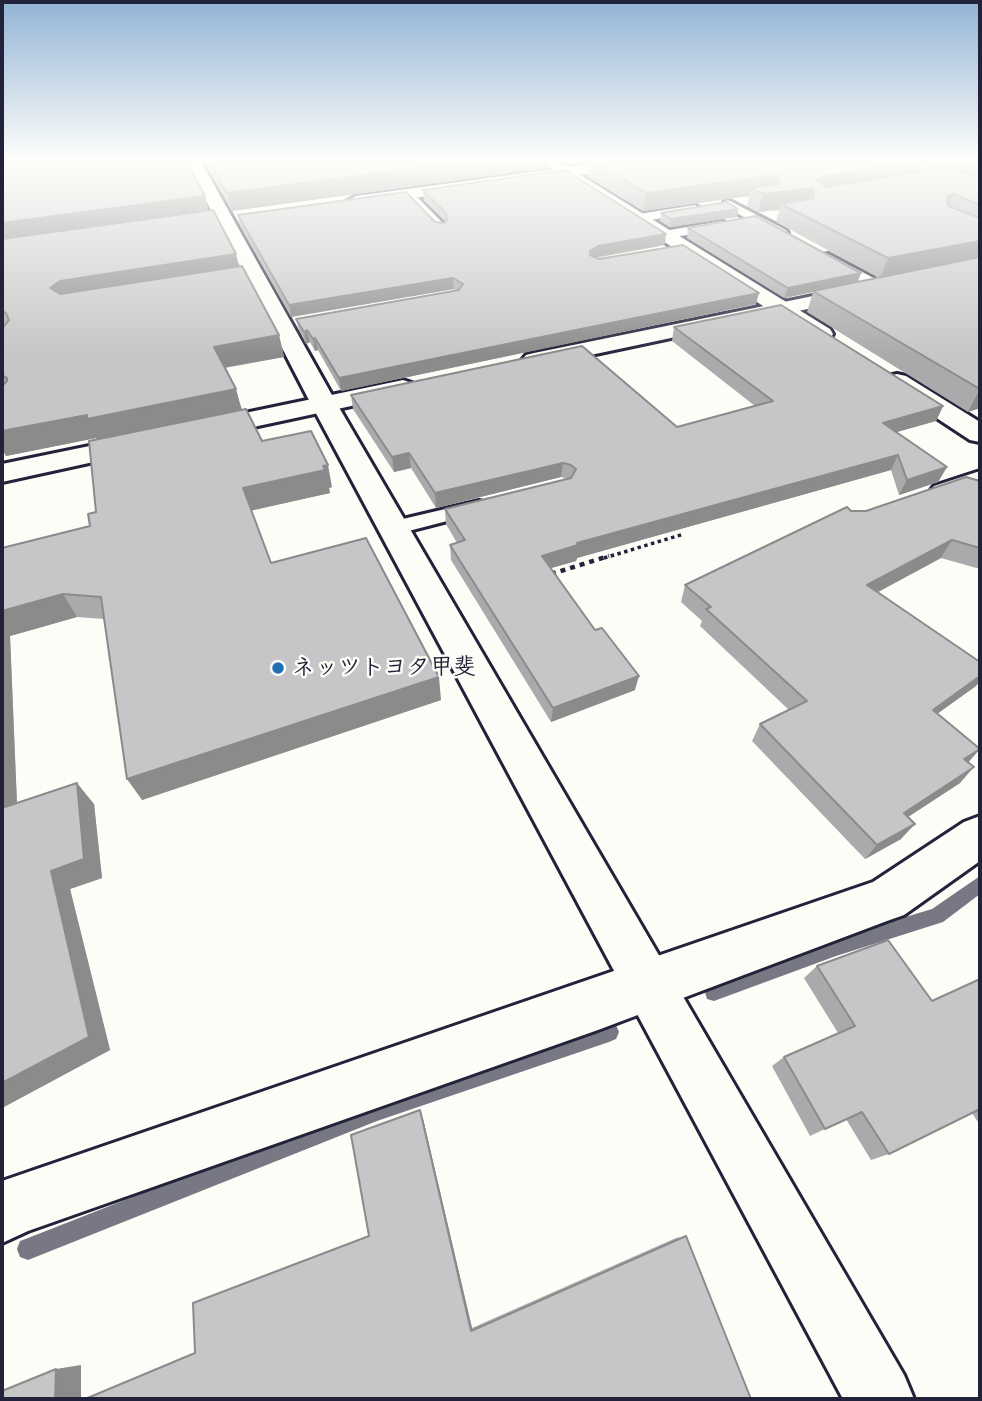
<!DOCTYPE html>
<meta charset="utf-8">
<style>
body{margin:0}
#map{position:relative;width:982px;height:1401px;overflow:hidden;background:#fdfcf7;font-family:Itim,sans-serif}
canvas{display:block}
.frame{position:absolute;inset:0;border:4px solid #22223b;pointer-events:none}
</style>
<div id="map">
<canvas width="982" height="1401"></canvas>
<div class="frame"></div>
</div>
<script>
const g = document.querySelector('canvas').getContext('2d');
g.lineJoin = 'round';
function paint(path, color) { g.fillStyle = color; g.fill(path, 'evenodd'); }
function strokePath(path, color, width, dash) { g.strokeStyle = color; g.lineWidth = width; g.lineCap = dash ? 'butt' : 'round'; g.setLineDash(dash || []); g.stroke(path); }
function drawText(font, color, halo, rows, align = 'center') {
  g.font = font + ' Itim,"Klee One",sans-serif'; g.lineWidth = 5; g.setLineDash([]); g.textBaseline = 'middle'; g.strokeStyle = halo; g.fillStyle = color; for (const [text, x, y, turn = 0] of rows) {
    g.save(); g.translate(x, y); g.rotate((+turn || 0) * Math.PI / 180); g.textAlign = isNaN(turn) ? turn : align; if (halo) g.strokeText(text, 0, 0); g.fillText(text, 0, 0); g.restore();
  }
}
const stream = new Path2D(`
 M980,876V894L943,922L836,956L714,1001L707,999L705,992L707,985L836,938L932,909Z
 M609,1022L616,1025L619,1032L616,1039L609,1042L377,1121L28,1260L20,1257L17,1249L20,1241L28,1238L377,1101Z`);
const pathFar1 = new Path2D(`
 M604,558L684,534`);
const path = new Path2D(`
 M551,574L609,556`);
const service = new Path2D(`
 M404,192H412L445,225V231H437L404,196Z
 M728,200L786,230L788,233L782,237L778,236L724,206V202Z
 M695,205L701,209L699,212L639,222L633,218L639,214Z
 M722,221L728,225L726,228L664,239L658,235L664,231Z
 M828,254L887,285L889,288L887,291H877L823,261V255Z
 M980,471V483L941,496L934,494L931,490L934,486Z
 M479,501L486,503L489,507L486,511L393,535L386,533L382,528L386,523Z`);
const minor = new Path2D(`
 M621,160H660L652,165L356,206L347,201L356,196Z
 M891,160H911L980,186V197L893,163Z
 M862,286L869,288L872,292L869,296L534,367L526,365L522,360L526,355L534,353Z
 M403,380L412,383L416,388L412,393L202,438L193,436L189,430L193,424L202,422Z
 M143,435L153,437L157,443L153,449L2,482V464Z
 M980,816V861L904,915L887,921L598,1030L28,1231L2,1243V1181L873,882L964,822Z`);
const tertiary = new Path2D(`
 M185,160H200L337,404L904,1375L914,1399H843L311,404Z
 M538,160H556L830,329L833,334L830,339H814Z
 M897,374L906,376L980,422V442L970,440L888,386L885,381L888,376Z`);
const wall = new Path2D(`
 M2,160L209,211L239,266L279,335L284,357L225,368L242,409L262,441L332,487L329,488L330,493L251,510L271,563L441,700L142,800L104,619L77,617L10,636L17,803L94,804L102,878L70,889L110,1050L2,1108V548L90,526L96,512L97,439L96,438L6,456L2,449Z
 M203,160H546L545,168L232,211Z
 M560,160H980V408L968,412L807,312L813,292L784,298L687,238L688,228L861,273L857,282L879,278L776,222L779,210L758,212L747,206L749,196L643,211L588,177L589,162L568,165ZM925,163L939,168L922,171Z
 M423,190L665,245L596,258L756,304L341,391L318,350L315,351L310,342L306,344L299,330L296,319L456,291L454,289L291,317L240,226L238,215L445,223L446,222L424,200Z
 M738,209L737,217L670,227L660,221L661,213Z
 M674,327L943,406L936,421L896,432L947,467L938,482L899,495L891,470L577,558L576,561L551,568L635,690L551,722L451,560L450,545L457,543L446,524L445,509L567,479L561,477L436,508L411,468L394,472L353,409L351,395L677,427L755,406L672,341Z
 M980,481V569L941,558L877,592L980,662V681L976,686L937,714L968,762L960,783L908,817L901,839L865,859L752,741L760,724L789,710L700,626L702,621L681,602L685,585L851,511H866Z
 M817,966L932,1001L980,979V1125L972,1113L889,1154L871,1160L846,1119L810,1136L772,1066L784,1057L838,1033L804,978Z
 M423,1119L472,1328L676,1238L686,1236L751,1399L195,1353L369,1236Z`);
const shadedWall = new Path2D(`
 M479,160H546L545,168L232,211L227,193Z
 M569,160H590L589,162L568,165Z
 M927,160L920,176L820,193L817,180L825,176Z
 M778,175L774,192L751,188L749,196L643,211L646,193Z
 M814,188L809,206L781,204L779,210L758,212L763,194Z
 M954,194L946,213L947,196Z
 M205,196L210,214L2,243V223Z
 M738,209L737,217L670,227L671,219Z
 M666,234L665,245L597,257L589,262L590,251L598,246Z
 M980,241V258L880,278L888,258Z
 M236,254L241,274L69,301L50,288L60,281Z
 M861,273L857,283L784,298L788,288Z
 M453,278L454,289L291,317L289,305Z
 M759,293L756,304L341,391L339,378Z
 M307,330L310,342L306,344L304,332Z
 M279,335L284,357L221,368L214,347Z
 M315,338L318,350L315,351L313,339Z
 M236,389L242,411L98,441L96,438L6,456L2,449V431L87,415Z
 M980,389V408L968,412Z
 M943,406L936,421L876,438L883,423Z
 M409,453L411,468L394,472L392,457Z
 M898,455L891,470L577,558L576,561L541,571L542,556L577,543Z
 M563,463L561,477L436,508L435,493Z
 M328,465L332,487L329,488L330,493L250,511L243,488Z
 M947,467L938,482L899,495L907,480Z
 M952,540L941,558L858,603L867,585Z
 M63,594L77,617L10,636L18,830L2,814V611Z
 M639,676L635,690L551,722L553,708Z
 M980,676V681L976,686L920,726L933,710Z
 M439,677L441,700L142,800L127,779Z
 M980,749L966,765L964,759Z
 M974,767L960,783L891,828L904,813Z
 M77,783L94,804L102,878L70,889L110,1050L2,1108V1083L51,871Z
 M915,824L901,839L865,859L877,845Z
 M420,1110L423,1119L472,1328L471,1331Z
 M81,1365V1399H55L56,1369Z`);
const building = new Path2D(`
 M2,160H186L205,196L2,223Z
 M208,160H479L227,193Z
 M590,160H721L727,163L738,161L739,160H924L825,176L817,180L826,187L947,167L980,178V205L954,194L947,196L948,206L980,218V241L888,258L781,204L813,198L814,188L763,194L751,188L778,184L780,181L778,175L646,193Z
 M970,160H980V163Z
 M565,170L666,234L598,246L590,251V255L599,259L683,245L759,293L339,378L315,338L313,339L307,330L304,332L296,319L459,290L463,284L453,278L289,305L238,215L406,192L435,222L445,223L447,220L446,213L423,190Z
 M727,202L738,209L671,219L661,213Z
 M213,210L236,254L60,281L50,288L60,294L242,266L279,335L214,347L236,389L87,419V415L2,431V386L7,381V378L2,375V327L4,326L9,320L6,313L2,311V239Z
 M756,216L861,273L788,288L688,228Z
 M980,257V389L813,291Z
 M781,305L943,406L883,423L947,467L907,480L898,455L577,543L578,545L542,556L595,630L602,628L639,676L553,708L450,545L465,540L445,509L571,478L576,469L571,465L563,463L435,493L409,453L392,457L351,395L582,346L677,427L773,401L674,327Z
 M246,409L262,441L311,431L328,465L323,466L325,470L243,488L271,563L366,538L439,677L127,779L101,597L63,594L2,611V548L90,526L88,514L96,512L89,441Z
 M966,477L980,481V548L952,540L867,585L980,662V676L933,710L980,749L964,759L974,767L904,813L915,824L877,845L760,724L807,701L706,609L711,607L685,585L847,507L851,511H866Z
 M77,783L84,859L51,871L89,1037L2,1083V808Z
 M888,940L932,1001L980,979V1109L889,1154L862,1112L825,1129L784,1057L855,1026L817,966Z
 M420,1110L471,1331L686,1236L751,1399H85L195,1353L193,1303L369,1236L351,1135Z
 M56,1369L55,1399H2V1391Z`);
const markers = [
 [278,668,7,"#1f6fb2"]
];
const poiNames = [
 ["ネッツトヨタ甲斐",292,668]
];
paint(stream, '#787885');
strokePath(service, '#22223b', 6);
strokePath(minor, '#22223b', 6);
strokePath(tertiary, '#22223b', 6);
strokePath(pathFar1, '#22223b', 3.5, [3.5, 3.5]);
strokePath(path, '#22223b', 4.5, [5, 5]);
paint(service, '#fdfcf7');
paint(minor, '#fdfcf7');
paint(tertiary, '#fdfcf7');
paint(wall, '#aaaaac');
paint(shadedWall, '#8b8b8c');
paint(building, '#c6c6c8');
strokePath(building, '#8b8b8c', 2);
const sky = g.createLinearGradient(0, 0, 0, 356);
sky.addColorStop(0, '#92b3d4');
sky.addColorStop(0.45, '#fefefb');
sky.addColorStop(1, '#fefefb00');
g.fillStyle = sky;
g.fillRect(0, 0, 982, 356);
for (const [x, y, r, color] of markers) { const dot = new Path2D(); dot.arc(x, y, r, 0, 2 * Math.PI); g.fillStyle = color; g.fill(dot); strokePath(dot, '#fdfcf7', 2.5); }
drawText('bold 23px', '#22223b', '#fdfcf7', poiNames, 'left');
</script>
